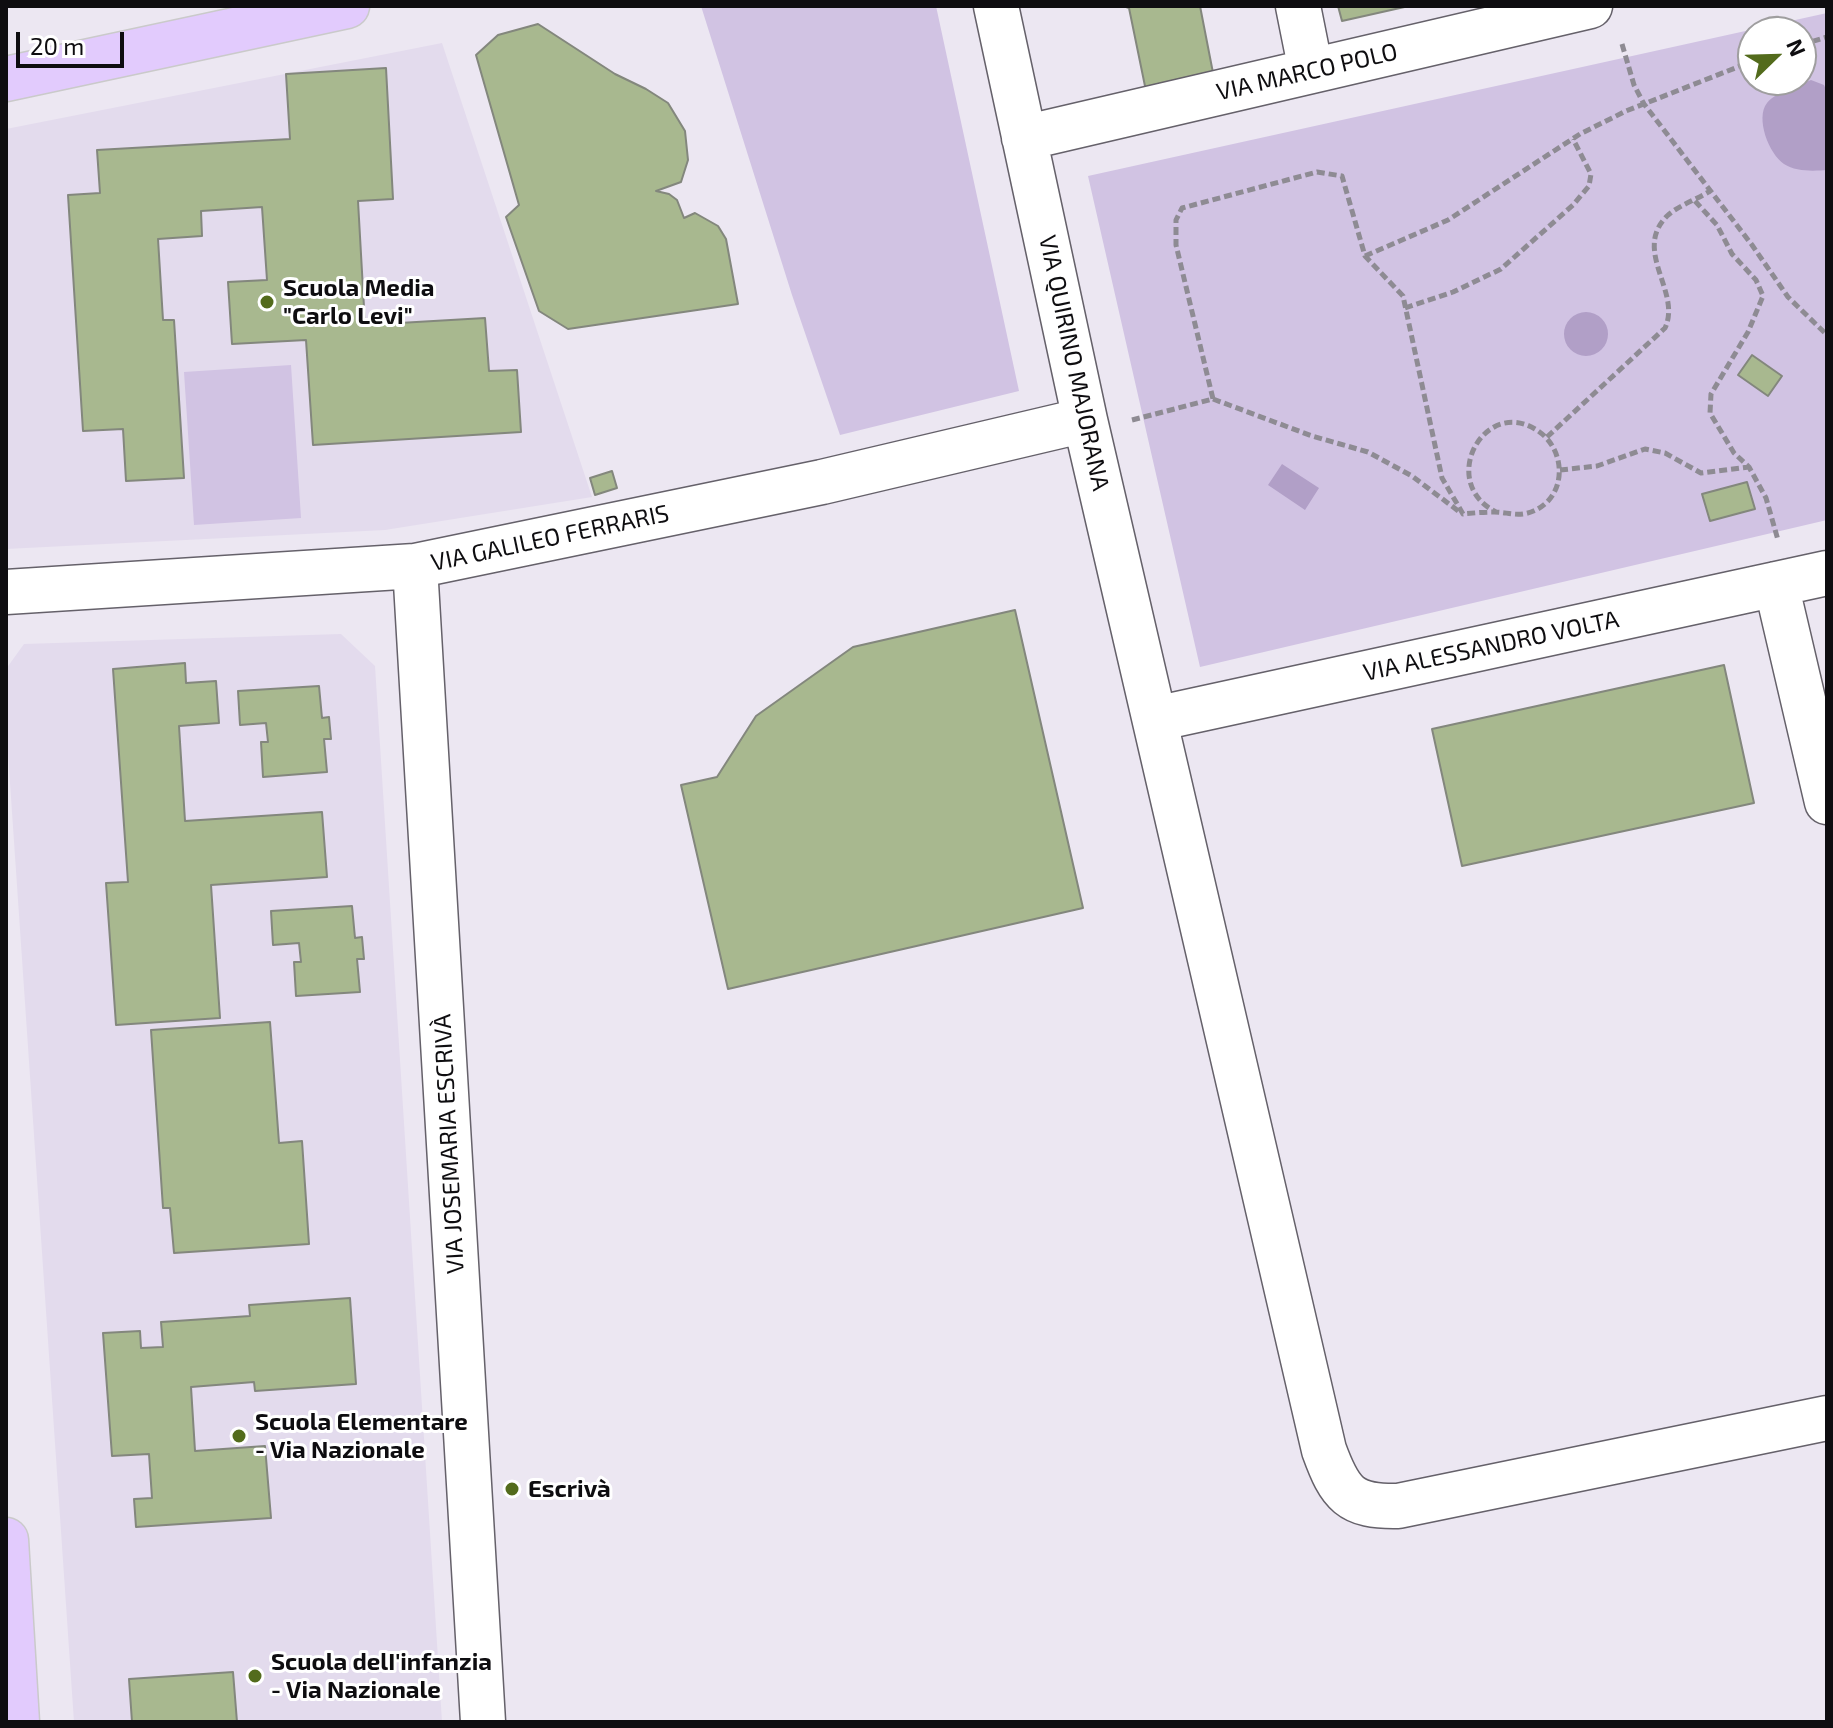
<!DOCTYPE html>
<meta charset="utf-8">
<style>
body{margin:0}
#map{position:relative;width:1833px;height:1728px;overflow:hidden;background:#ece7f2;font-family:"Exo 2",sans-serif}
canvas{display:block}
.frame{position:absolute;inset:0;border:8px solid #0e0d10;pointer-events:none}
.north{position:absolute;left:1737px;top:16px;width:80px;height:80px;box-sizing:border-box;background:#fff;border:2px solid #9f9e9f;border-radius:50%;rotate:67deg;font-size:22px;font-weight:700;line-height:32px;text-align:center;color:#0e0d10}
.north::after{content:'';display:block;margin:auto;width:28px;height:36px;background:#536b1c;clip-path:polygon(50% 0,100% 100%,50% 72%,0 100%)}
.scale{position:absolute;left:16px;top:32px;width:108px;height:36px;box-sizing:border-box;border:4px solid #0e0d10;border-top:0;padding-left:10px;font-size:24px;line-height:28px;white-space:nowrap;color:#0e0d10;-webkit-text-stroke:6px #fff;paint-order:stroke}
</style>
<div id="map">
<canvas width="1833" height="1728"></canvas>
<div class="frame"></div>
<div class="north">N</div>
<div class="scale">20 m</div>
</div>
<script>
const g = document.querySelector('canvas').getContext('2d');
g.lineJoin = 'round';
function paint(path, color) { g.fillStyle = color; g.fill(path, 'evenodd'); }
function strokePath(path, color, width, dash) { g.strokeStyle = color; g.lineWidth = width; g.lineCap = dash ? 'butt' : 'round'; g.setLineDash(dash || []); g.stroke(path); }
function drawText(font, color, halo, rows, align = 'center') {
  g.font = font + ' "Exo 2",sans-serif'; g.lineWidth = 6; g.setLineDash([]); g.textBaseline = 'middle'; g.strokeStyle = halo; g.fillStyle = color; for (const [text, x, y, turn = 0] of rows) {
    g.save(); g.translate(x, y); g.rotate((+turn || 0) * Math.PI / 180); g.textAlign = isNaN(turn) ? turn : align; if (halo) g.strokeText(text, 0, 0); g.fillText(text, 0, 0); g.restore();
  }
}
const built = new Path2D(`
 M442,43L592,497L385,530L6,549V129Z
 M341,634L375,666L442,1722H74L6,724V669L24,644Z`);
const green = new Path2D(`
 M701,6H936L1019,391L840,435L792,295Z
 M1827,13V520L1200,667L1088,176ZM1753,32H1801V80H1753Z
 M291,365L301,518L194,525L184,372Z`);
const water = new Path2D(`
 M1811,80L1824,85L1827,92V170C1814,171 1796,172 1784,164C1769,154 1755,118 1767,103C1777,91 1798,86 1811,80Z
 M1564 334a22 22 0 1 1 44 0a22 22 0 1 1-44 0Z
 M1282,464L1319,488L1305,510L1268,485Z`);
const building = new Path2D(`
 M1123,6H1200L1214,78L1146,91L1129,8Z
 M1338,6H1409L1342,21Z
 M538,24L615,74L646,89L668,103L685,131L688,160L681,182L656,191L669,194L677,200L684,218L695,213L718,226L726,239L738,304L568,329L539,311L506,217L519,205L476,55L498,35Z
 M386,68L393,199L358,201L365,325L485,318L489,371L517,370L521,432L313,445L306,340L232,344L228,282L267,280L262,207L201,211L202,236L158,239L163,320H174L184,478L126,481L123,429L83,431L68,195L100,193L97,150L290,139L286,74Z
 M1752,355L1782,376L1768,396L1738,375Z
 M612,471L617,488L595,495L590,478Z
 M1747,482L1755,509L1710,521L1702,494Z
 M1015,610L1083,908L728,989L681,785L717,777L756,716L853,647Z
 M185,663L186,683L216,681L219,723L179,726L185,821L322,812L327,877L211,885L220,1018L116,1025L106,883L128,882L113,669Z
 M1724,665L1754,803L1462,866L1432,729Z
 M319,686L322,718L329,717L331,739H324L327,772L263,777L261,742H268L266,723L240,725L238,691Z
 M352,906L355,938L362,937L364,959H357L360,992L296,996L294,962H301L299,943L273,945L271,911Z
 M270,1022L279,1143L302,1141L309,1244L174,1253L170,1208H163L151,1030Z
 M350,1298L356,1384L255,1391L254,1382L191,1387L195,1451L265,1446L271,1518L136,1527L134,1499L152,1498L149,1454L112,1456L103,1333L140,1331L141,1348L163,1347L161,1322L250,1316L249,1305Z
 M233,1672L237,1722H132L129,1679Z`);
const path = new Path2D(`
 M1622,44L1634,85L1644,104L1752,245L1788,297L1827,335
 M1801,45L1827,37
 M1695,201L1717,225L1732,254L1756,280L1763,296L1748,332L1711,394L1710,413L1734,453L1749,467L1766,498L1778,540
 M1365,256L1448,220L1580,134L1626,111L1753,61
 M1405,308L1453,292L1501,269L1573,205L1589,186L1591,174L1573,139
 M1213,399L1312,436L1368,452L1412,476L1461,513
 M1132,420L1213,399L1176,245V220L1182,208L1317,172L1342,176L1365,256L1403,296L1442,478L1463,514C1473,513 1484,512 1494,512C1507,512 1517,517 1531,512C1568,499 1568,448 1535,429C1483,398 1438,483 1496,512
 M1547,437L1665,328C1682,292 1632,251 1667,216C1679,205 1696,200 1710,191
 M1560,470L1597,466L1645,449L1665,453L1701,473L1749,467`);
const minor = new Path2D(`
 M996,6L1085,420L1324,1450C1340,1494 1350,1507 1398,1506L1827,1418
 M1298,6L1311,71
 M1024,138L1590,6
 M415,566L483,1722
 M1776,584L1827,802
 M6,592L415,566L822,482L1085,420
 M1155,719L1827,573`);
const major = new Path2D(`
 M6,79L347,6
 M6,1540L17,1722`);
const markers = [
 [267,302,8,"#536b1c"],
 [239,1436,8,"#536b1c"],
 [512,1489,8,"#536b1c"],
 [255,1676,8,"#536b1c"]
];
const streetNames = [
 ["VIA MARCO POLO",1307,72,-13],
 ["VIA QUIRINO MAJORANA",1074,363,78],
 ["VIA GALILEO FERRARIS",550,538,-12],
 ["VIA ALESSANDRO VOLTA",1491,646,-12],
 ["VIA JOSEMARIA ESCRIVÀ",449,1144,-93]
];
const poiNames = [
 ["Scuola Media",283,288],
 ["\"Carlo Levi\"",283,316],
 ["Scuola Elementare",255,1422],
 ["- Via Nazionale",255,1450],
 ["Escrivà",528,1489],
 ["Scuola delI'infanzia",271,1662],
 ["- Via Nazionale",271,1690]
];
paint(built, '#e3dbed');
paint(green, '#d1c3e3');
paint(water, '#b19fc7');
paint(building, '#a8b88f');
strokePath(building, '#83877d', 2);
strokePath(minor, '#65616a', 47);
strokePath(major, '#cacaca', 47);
strokePath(path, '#8e8b93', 5, [8, 4]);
strokePath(minor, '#fff', 44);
strokePath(major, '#e2cbfd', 44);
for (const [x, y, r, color] of markers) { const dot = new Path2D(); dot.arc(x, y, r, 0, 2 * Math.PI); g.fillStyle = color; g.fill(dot); strokePath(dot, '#fff', 3); }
drawText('24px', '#0e0d10', '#fff', streetNames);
drawText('bold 24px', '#0e0d10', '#fff', poiNames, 'left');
</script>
